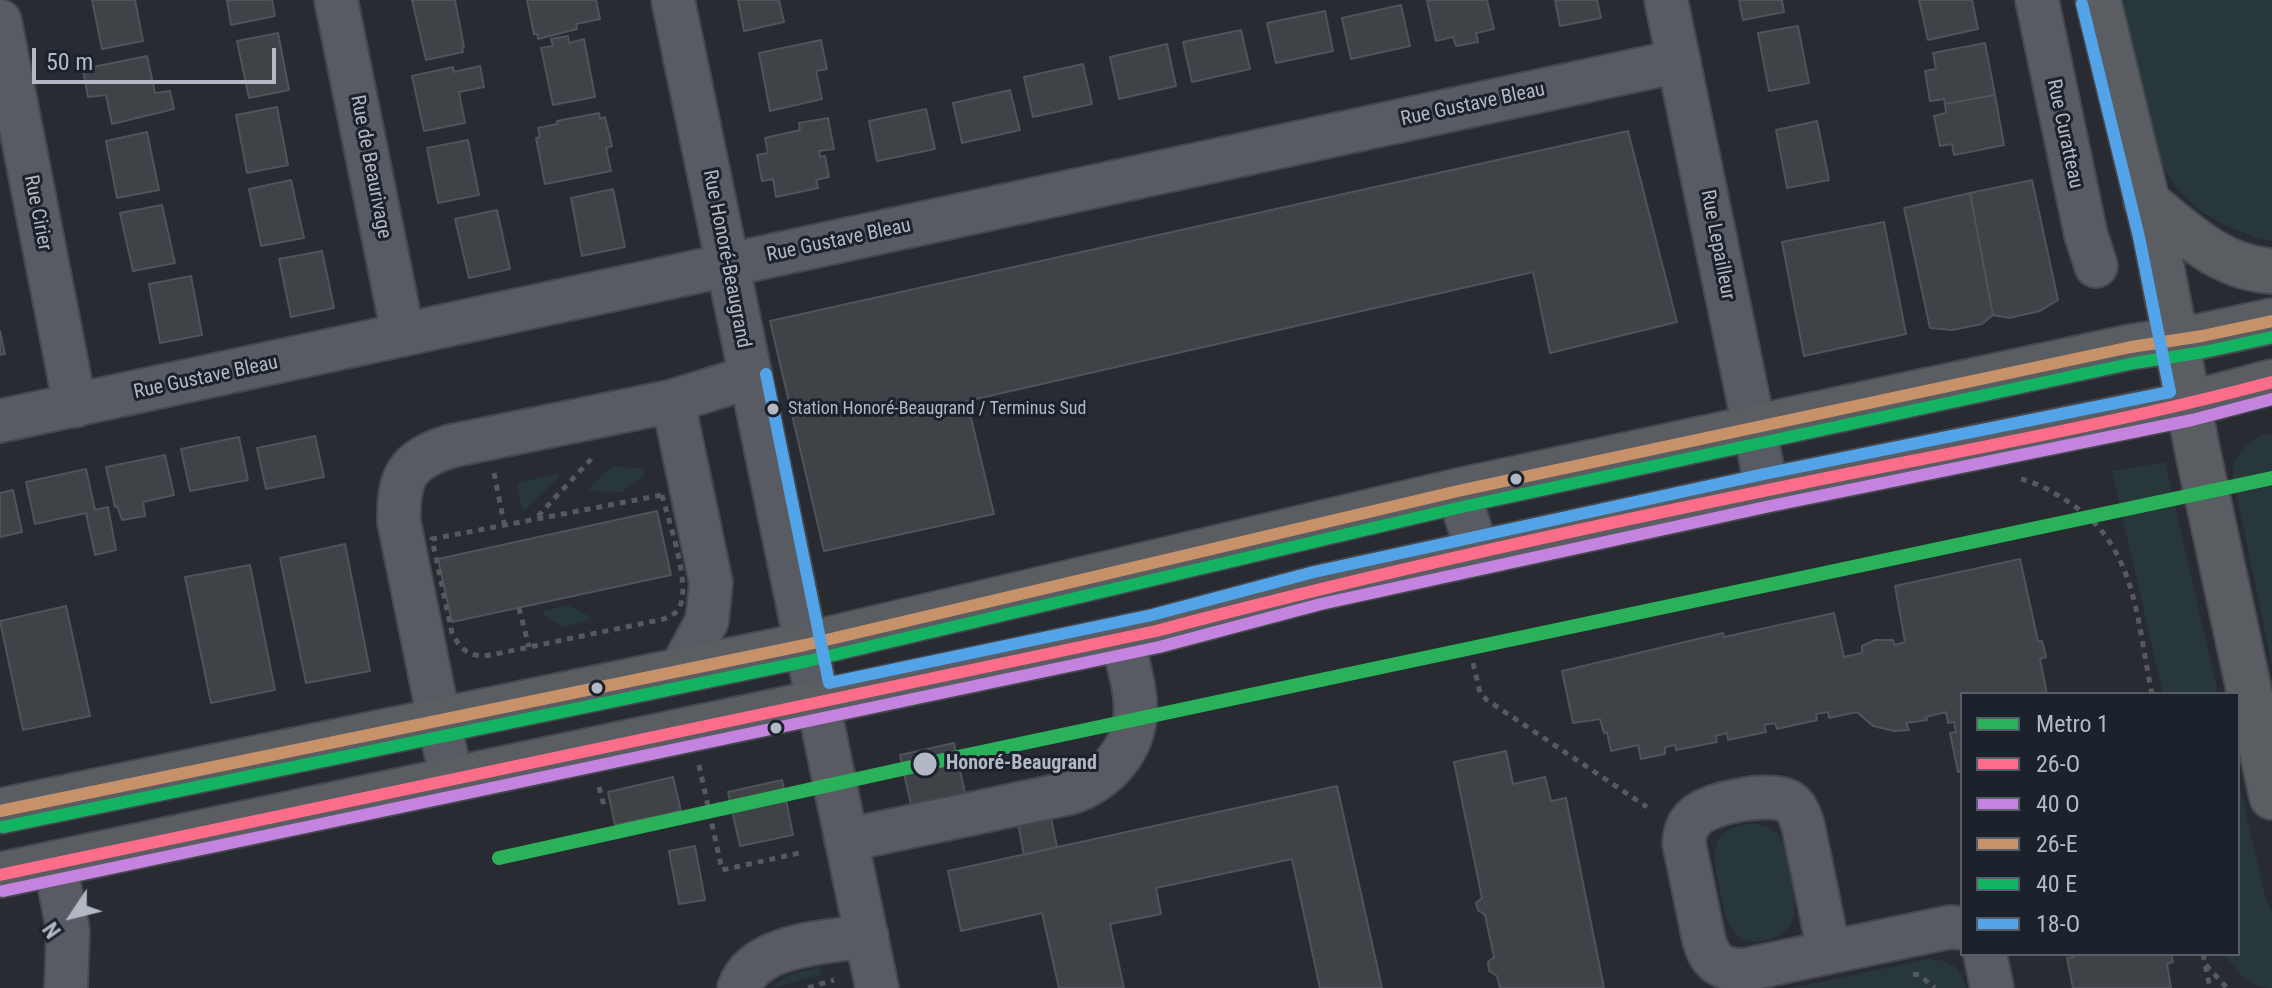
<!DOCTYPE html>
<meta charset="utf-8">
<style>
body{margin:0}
#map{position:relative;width:2272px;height:988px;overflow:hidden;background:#282c32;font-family:"Roboto Condensed",sans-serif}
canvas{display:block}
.legend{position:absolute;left:1960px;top:692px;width:280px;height:264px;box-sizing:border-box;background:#1c222c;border:2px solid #585e69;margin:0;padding:10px 14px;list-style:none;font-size:24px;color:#b2b8c4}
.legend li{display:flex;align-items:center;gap:16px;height:40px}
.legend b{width:40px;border:2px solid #585e69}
.north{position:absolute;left:32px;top:876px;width:80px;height:80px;-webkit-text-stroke:6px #1c222c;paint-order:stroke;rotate:235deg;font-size:22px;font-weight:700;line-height:32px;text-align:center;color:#b2b8c4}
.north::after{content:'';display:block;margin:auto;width:28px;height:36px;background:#b2b8c4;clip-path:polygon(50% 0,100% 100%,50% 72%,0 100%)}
.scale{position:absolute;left:32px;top:48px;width:244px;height:36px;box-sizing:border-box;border:4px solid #b2b8c4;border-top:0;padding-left:10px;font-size:24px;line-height:28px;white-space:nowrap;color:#b2b8c4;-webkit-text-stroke:6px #1c222c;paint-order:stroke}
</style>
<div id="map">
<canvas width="2272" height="988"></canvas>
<ul class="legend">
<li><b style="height:10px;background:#2bb15a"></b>Metro 1</li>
<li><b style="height:10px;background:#fb6d88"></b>26-O</li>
<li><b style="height:10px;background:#c483df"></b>40 O</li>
<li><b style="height:10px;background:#c7916a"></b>26-E</li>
<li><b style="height:10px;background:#13b361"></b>40 E</li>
<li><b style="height:10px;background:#53a3e8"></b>18-O</li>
</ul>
<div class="north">N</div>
<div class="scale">50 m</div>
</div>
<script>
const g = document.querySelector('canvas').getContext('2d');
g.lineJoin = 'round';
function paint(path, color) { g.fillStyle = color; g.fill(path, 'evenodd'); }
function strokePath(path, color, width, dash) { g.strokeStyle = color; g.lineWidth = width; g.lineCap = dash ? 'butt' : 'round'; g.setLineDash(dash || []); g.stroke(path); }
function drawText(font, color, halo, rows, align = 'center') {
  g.font = font + ' "Roboto Condensed",sans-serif'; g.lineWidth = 6; g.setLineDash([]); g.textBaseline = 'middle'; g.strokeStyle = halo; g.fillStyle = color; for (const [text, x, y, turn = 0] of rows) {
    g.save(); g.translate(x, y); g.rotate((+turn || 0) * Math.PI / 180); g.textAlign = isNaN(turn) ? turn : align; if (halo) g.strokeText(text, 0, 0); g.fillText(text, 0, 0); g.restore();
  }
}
const green = new Path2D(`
 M2120,0H2272V241C2259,239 2249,234 2237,230C2166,202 2153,151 2138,85C2132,56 2126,28 2120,0Z
 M2272,433V665L2233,477C2232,454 2249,437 2272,433Z
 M2165,462L2218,694H2163L2112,471Z
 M613,466L643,469L645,475L622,492L590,491L589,488Z
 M555,474L559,477L525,510H522L517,483Z
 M568,605L589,616L590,620L563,627L542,614L544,611Z
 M2238,779L2265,896L2272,913V988C2247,988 2239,972 2224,954H2238Z
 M1751,823C1761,825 1771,826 1778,835C1786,845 1786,858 1789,870C1795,901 1805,935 1761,941C1728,946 1724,910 1719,886C1712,853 1709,828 1751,823Z
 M1929,959C1949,960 1962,967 1966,988H1791Z
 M819,967L821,975C803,977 785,988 771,988L787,976Z`);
const building = new Path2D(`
 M92,0H135L143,41L102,49Z
 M227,0H272L275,16L231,25Z
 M412,0H455L464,47H462L463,52L426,60Z
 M527,0H596L600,19L576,24L577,29L538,39L537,34H534Z
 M738,0H779L784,22L744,31Z
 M1433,0H1487L1494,29L1476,33L1478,42L1456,46L1453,37L1436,41L1427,1Z
 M1555,0H1597L1601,18L1560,26Z
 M1739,0H1782L1784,12L1743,20Z
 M1919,0H1972L1978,29L1928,40Z
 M1401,5L1410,46L1351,59L1342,18Z
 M1325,11L1333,51L1276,63L1267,23Z
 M1798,26L1809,83L1769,91L1758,33Z
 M1241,30L1250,69L1192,82L1183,42Z
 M278,33L289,90L249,98L237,41Z
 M568,36L569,43L584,39L595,97L553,105L541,48L553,46L551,39Z
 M821,40L827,69L816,71L822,99L770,111L759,53Z
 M1985,43L1995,95L1945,104L1944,99L1930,101L1925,71L1936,69L1933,53Z
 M1167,44L1176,86L1119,99L1110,57Z
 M147,56L155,93L170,91L174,109L112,124L106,95L88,97L83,69Z
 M1083,64L1092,104L1033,117L1024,77Z
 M480,66L484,87L459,92L465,123L424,131L412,76L453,67L454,72Z
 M1010,90L1020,130L962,143L953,103Z
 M1995,95L2004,145L1954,155L1952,144L1940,146L1934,116L1946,113L1945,104Z
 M277,107L288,165L247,173L236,115Z
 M926,109L935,149L877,161L869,121Z
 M599,113L600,119L605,117L612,146L606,148L611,171L545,184L536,138L540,137L538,128L557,124V121Z
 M828,118L834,149L819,151L820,157L825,156L829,177L816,180L818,188L776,197L773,179L762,181L757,155L768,153L765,138L800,130L799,123Z
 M1817,121L1829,180L1787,188L1776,130Z
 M1628,131L1677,322L1550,353L1533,272L967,401L994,514L824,551L770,321Z
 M147,132L159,190L117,198L106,141Z
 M468,140L479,195L438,203L427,148Z
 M291,180L304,238L261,246L249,189Z
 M2032,180L2058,300L2040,311L2009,318L1993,315L1970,193Z
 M613,189L625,247L582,256L571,198Z
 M1970,193L1993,315L1982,324L1952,330L1930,328L1904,208Z
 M162,205L175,263L133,271L120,213Z
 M497,210L510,269L469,278L455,219Z
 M1884,222L1906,334L1804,356L1782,242Z
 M322,251L334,308L291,317L279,259Z
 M191,276L202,335L160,343L149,284Z
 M0,331L5,354L0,355Z
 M315,436L324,477L266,489L257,448Z
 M239,437L248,480L190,491L181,449Z
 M165,455L174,495L143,502L145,516L122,520L117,506L115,507L106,467Z
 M86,469L95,510L108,507L116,550L95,555L86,513L35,524L26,482Z
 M13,490L22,532L0,537V493Z
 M657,511L671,575L452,622L438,559Z
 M345,544L370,671L306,683L280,558Z
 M2020,559L2038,641H2042L2046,657L2040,659L2047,694H1962V771L1958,772L1950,733L1956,732L1954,722L1948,723L1946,712L1926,717L1927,720L1906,723L1909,730L1894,731L1873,726L1857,712L1829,718L1828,712L1816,714L1817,720L1777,729L1775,723L1764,725L1766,732L1728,740L1727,733L1716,736L1717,742L1676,750L1675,745L1665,747V754L1641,759L1638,745L1611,751L1607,732L1604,733L1600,719L1573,723L1562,671L1723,633L1724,637L1834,613L1844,657L1862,653V646L1875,640H1893L1895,645L1905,642L1895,586Z
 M250,565L275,690L211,703L185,577Z
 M66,606L90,716L23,730L0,621Z
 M954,743L966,798L912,809L900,755Z
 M1506,751L1513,784L1545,777L1551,801L1566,798L1604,988H1500L1497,976L1489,971L1488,962L1494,957L1485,915L1478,910L1476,903L1482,898L1454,762Z
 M673,777L681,811L615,825L608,792Z
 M782,780L793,835L740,846L728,792Z
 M1044,784L1057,847L1024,855L1012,792Z
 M1337,786L1382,988H1320L1292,859L1156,888L1161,914L1110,924L1124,988H1059L1042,913L961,931L948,871Z
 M695,846L705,900L679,904L669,851Z
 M2073,954H2171L2173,962L2167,964L2171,988H2073L2067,958L2074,957Z`);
const path = new Path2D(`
 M494,473L504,523
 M2021,479C2038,483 2055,493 2070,503C2137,546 2137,623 2152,694
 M662,495C668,519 692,587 679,608C676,614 670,616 664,619L491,655C471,658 461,651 452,633L432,539Z
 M538,516L594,456
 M519,608L529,647
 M1473,663L1480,693L1487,700L1647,807
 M699,765L722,870L804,852
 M599,787L603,802L610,800
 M2203,954L2210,988
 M2206,965L2227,988
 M1913,974L1919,975L1935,988
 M808,988L834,980`);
const minor = new Path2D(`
 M336,0L403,335
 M673,0L877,988
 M1666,0L1767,490
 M2037,0L2086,235L2096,266
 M0,21L75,406
 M673,401L711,583L707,621L681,669
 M0,421L1679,61
 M1458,491L1478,554
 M451,779L399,522C398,477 406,460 451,446L673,401L750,377
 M846,840L1070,793C1103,782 1131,754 1135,718C1138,692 1127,662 1122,638
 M55,863L68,931L66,988
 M1829,952L1803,825C1800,817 1798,809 1791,803C1775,790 1711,802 1696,816C1687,824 1685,832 1684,843L1704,940C1710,962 1721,970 1744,970L1950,927L1962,928
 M1985,954L1992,988
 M739,988C754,943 828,942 867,936`);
const major = new Path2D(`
 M2098,0L2155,234L2198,453L2272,797
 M2146,201C2185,232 2219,268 2272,271
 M0,811L805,645L1458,491L2131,347L2202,336L2272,321
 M0,875L1156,631L1317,588L1767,490L2189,404L2272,382`);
const bus1 = new Path2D(`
 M0,875L1156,631C1374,573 1595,525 1817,480C1969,449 2122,422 2272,382`);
const bus2 = new Path2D(`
 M3,891L1159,647L1321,604L1770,506L2192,420L2272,399`);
const bus3 = new Path2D(`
 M0,811L805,645L1458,491L2131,347L2202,336L2272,321`);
const bus4 = new Path2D(`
 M3,827L808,661L1462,507L2134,363L2204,352L2272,337`);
const bus5 = new Path2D(`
 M766,374L829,683L1152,615L1314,572L1764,474L2170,392L2139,237L2082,4`);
const metro1 = new Path2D(`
 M499,858L925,764L2272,478`);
const markers = [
 [773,409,7,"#b2b8c4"],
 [1516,479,7,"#b2b8c4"],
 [597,688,7,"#b2b8c4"],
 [776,728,7,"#b2b8c4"],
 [925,764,13,"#b2b8c4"]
];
const busNames = [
 ["Station Honoré-Beaugrand / Terminus Sud",788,409]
];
const streetNames = [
 ["Rue Gustave Bleau",1473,105,-12],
 ["Rue Curatteau",2064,134,78],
 ["Rue de Beaurivage",370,167,79],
 ["Rue Cirier",37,213,79],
 ["Rue Gustave Bleau",839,241,-12],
 ["Rue Lepailleur",1717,245,79],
 ["Rue Honoré-Beaugrand",726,259,79],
 ["Rue Gustave Bleau",206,378,-12]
];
const stopNames = [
 ["Honoré-Beaugrand",946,764]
];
paint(green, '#283739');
paint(building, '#3f4247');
strokePath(building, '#4f535a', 2);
strokePath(minor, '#44474c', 46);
strokePath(major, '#45484f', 48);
strokePath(path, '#565a5e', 5, [6, 6]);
strokePath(minor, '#585b61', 42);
strokePath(major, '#5a5d62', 44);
strokePath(bus1, '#fb6d88', 12);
strokePath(bus2, '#c483df', 12);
strokePath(bus3, '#c7916a', 12);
strokePath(bus4, '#13b361', 12);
strokePath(bus5, '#53a3e8', 12);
strokePath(metro1, '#2bb15a', 14);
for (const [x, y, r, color] of markers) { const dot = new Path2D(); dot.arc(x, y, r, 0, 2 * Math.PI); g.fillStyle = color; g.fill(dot); strokePath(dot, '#1c222c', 3); }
drawText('18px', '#b2b8c4', '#1c222c', busNames, 'left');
drawText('20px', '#b2b8c4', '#1c222c', streetNames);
drawText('bold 20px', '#b2b8c4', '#1c222c', stopNames, 'left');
</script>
